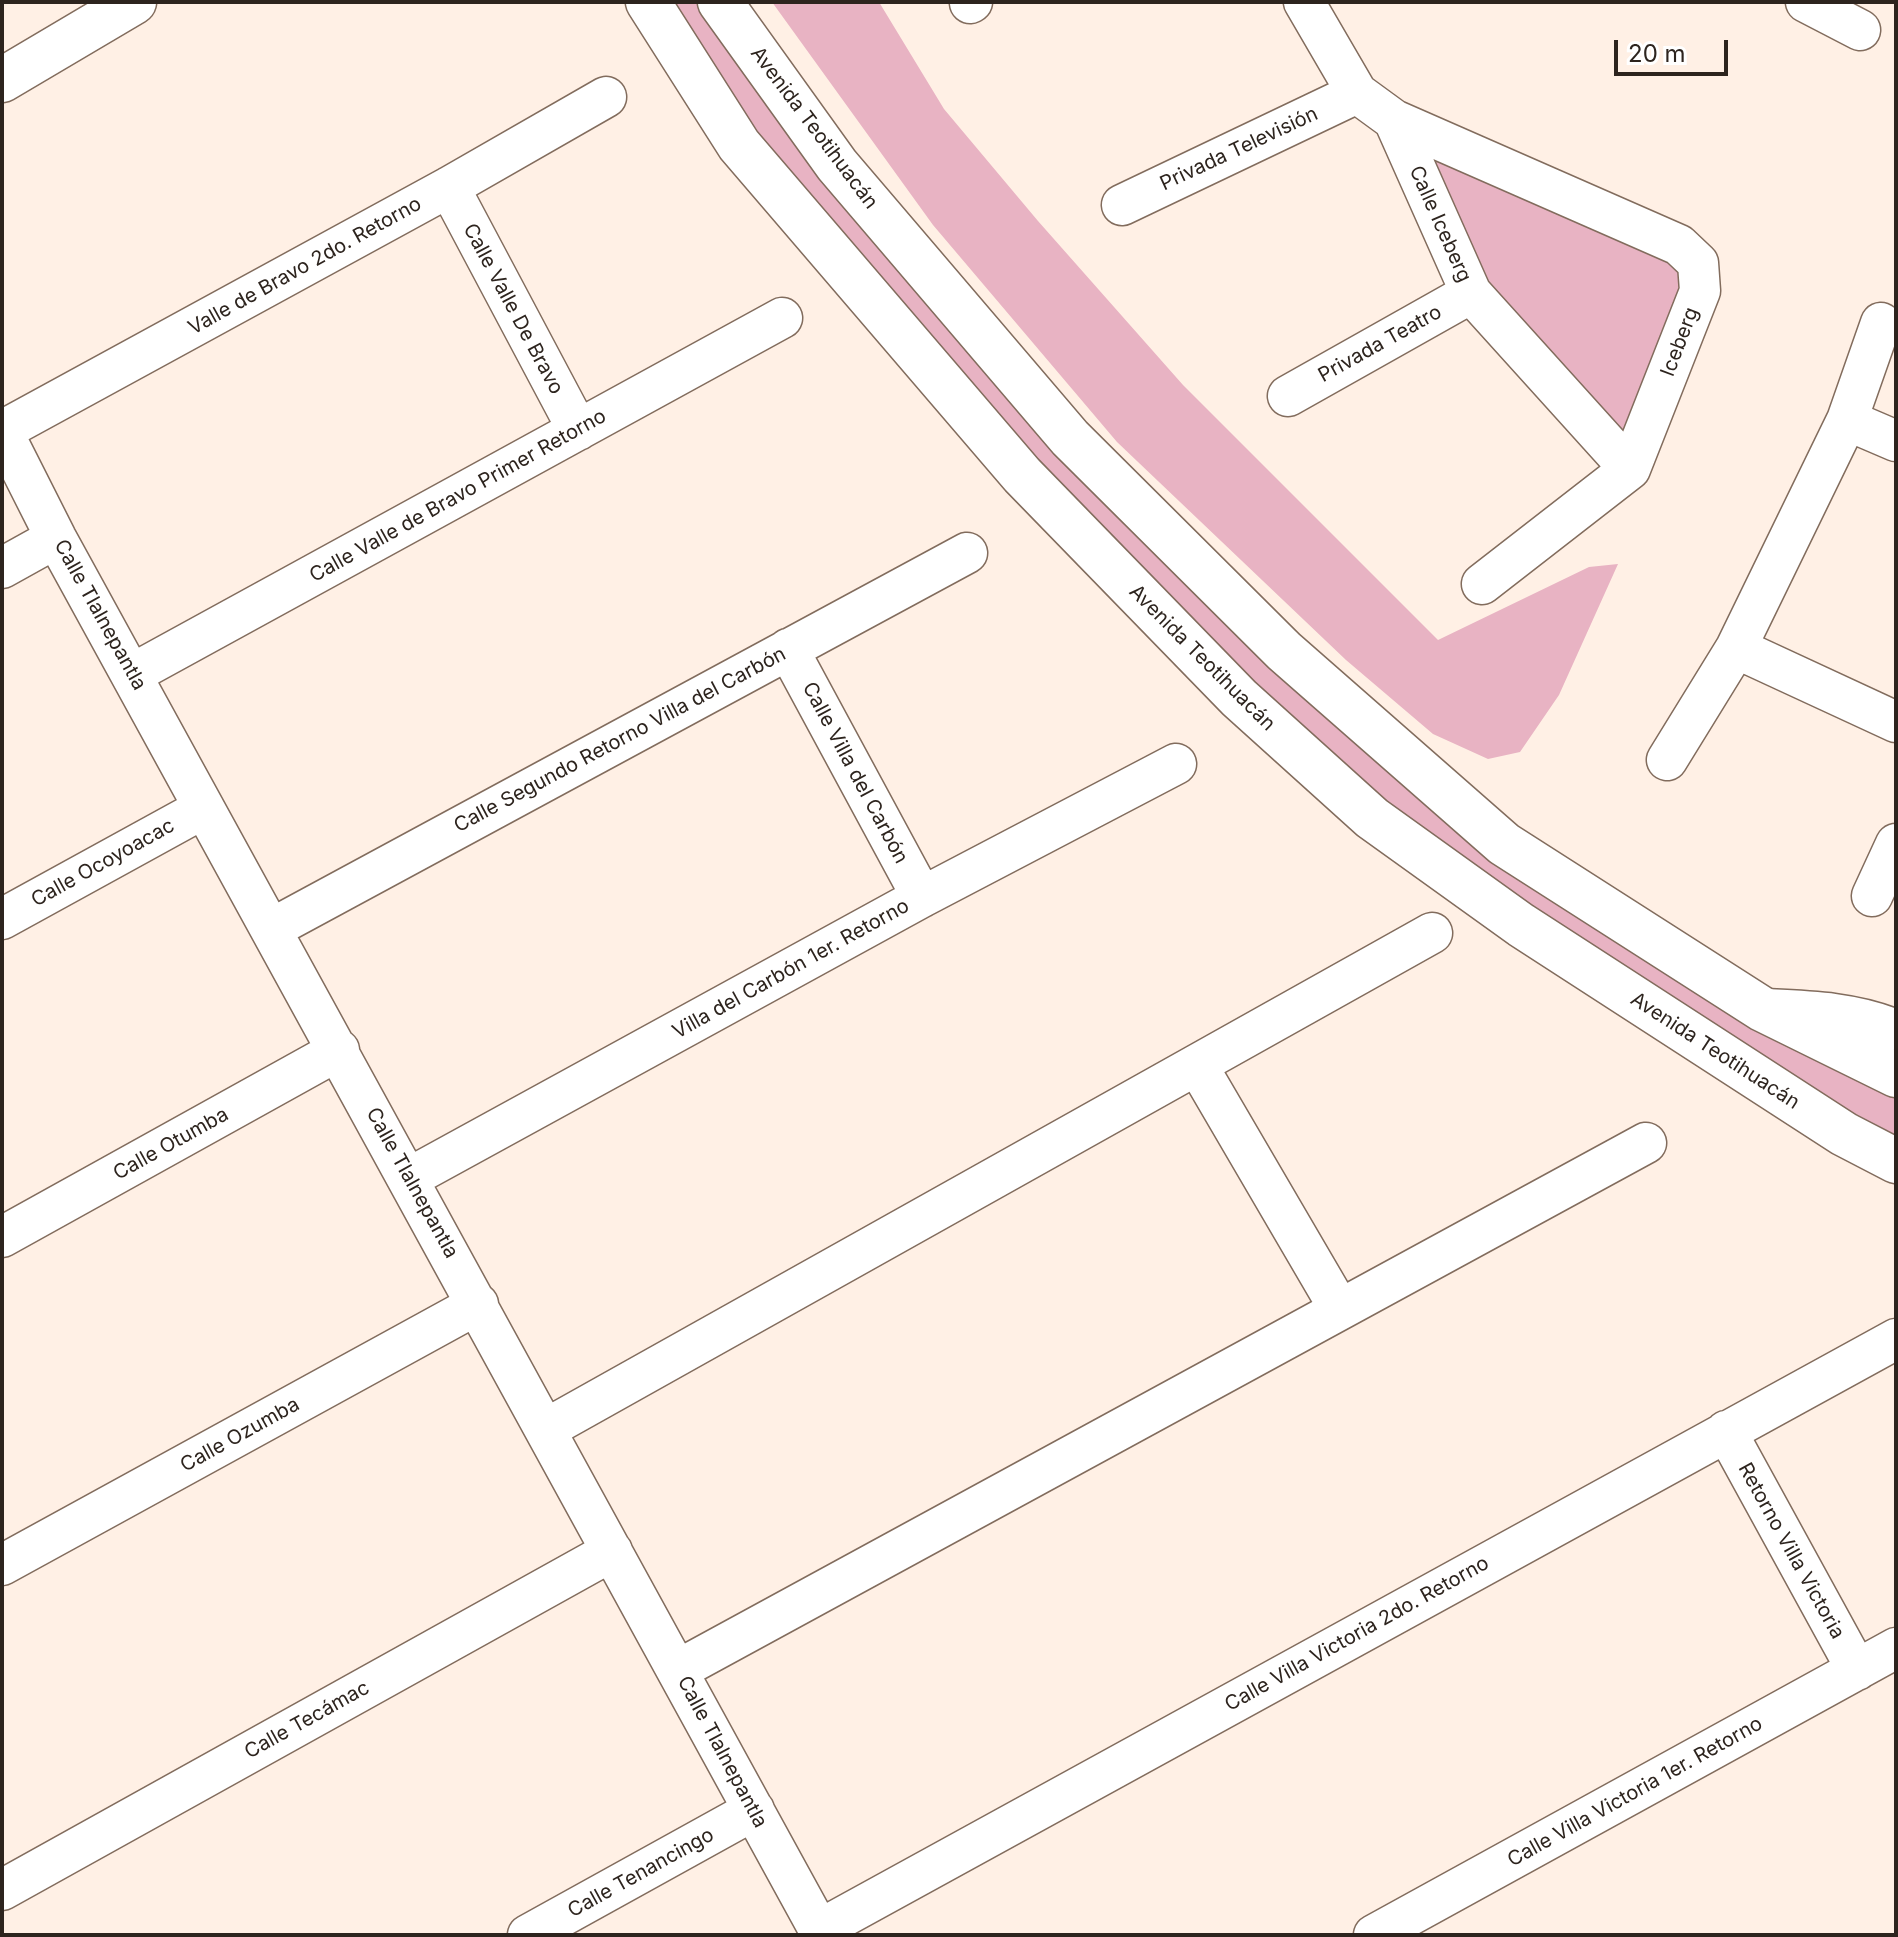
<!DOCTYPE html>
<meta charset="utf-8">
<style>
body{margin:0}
#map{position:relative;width:1898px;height:1937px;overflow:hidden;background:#fff0e5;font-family:Inter,sans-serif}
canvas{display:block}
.frame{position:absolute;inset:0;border:4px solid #2d241e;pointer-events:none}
.scale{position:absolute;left:1614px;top:40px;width:114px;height:36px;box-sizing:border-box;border:4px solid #2d241e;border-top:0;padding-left:10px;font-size:24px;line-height:28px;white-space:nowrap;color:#2d241e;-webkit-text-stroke:6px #fff;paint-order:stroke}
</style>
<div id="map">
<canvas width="1898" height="1937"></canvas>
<div class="frame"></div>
<div class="scale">20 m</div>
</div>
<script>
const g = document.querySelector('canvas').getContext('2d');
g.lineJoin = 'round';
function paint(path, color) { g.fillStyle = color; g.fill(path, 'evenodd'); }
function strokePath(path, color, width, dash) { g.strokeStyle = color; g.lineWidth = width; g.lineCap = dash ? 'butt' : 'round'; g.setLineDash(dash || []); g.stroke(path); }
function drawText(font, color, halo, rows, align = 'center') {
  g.font = font + ' Inter,sans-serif'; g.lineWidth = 6; g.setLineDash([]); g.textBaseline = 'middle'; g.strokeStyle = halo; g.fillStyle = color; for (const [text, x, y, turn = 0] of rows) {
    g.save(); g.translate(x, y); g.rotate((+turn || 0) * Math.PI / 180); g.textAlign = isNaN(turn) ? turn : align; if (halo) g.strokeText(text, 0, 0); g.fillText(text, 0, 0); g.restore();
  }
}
const green = new Path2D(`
 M663,2H708L824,164L1415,780L1896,1080V1145L1820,1105L1361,794L1075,518L747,137Z
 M772,2H879L944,109L1038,221L1183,385L1438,640L1589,567L1618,564L1559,695L1520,752L1488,759L1433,734L1346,660L1117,442L933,225Z
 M1421,148L1679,245L1700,291L1623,442L1481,281Z`);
const minor = new Path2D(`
 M1304,2L1357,93L1394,120L1471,293L1630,469
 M1806,2L1860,30
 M970,3L972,2
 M1394,120L1679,245L1698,263L1700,291L1630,469L1482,584
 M449,187L578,430
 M1122,205L1357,93
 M1288,396L1471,293
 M1847,420L1881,323
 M2,431L56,538L822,1935
 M2,431L449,187L606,97
 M2,568L56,538
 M1736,648L1896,722
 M788,649L922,897
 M134,673L782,318
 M1667,760L1736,648L1847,420L1896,441
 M1872,896L1896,844
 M2,919L204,808
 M273,928L967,553
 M1763,1009C1808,1011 1854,1012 1896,1030
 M1197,1065L1339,1308
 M409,1178L922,897L1176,764
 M2,1237L339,1050
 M546,1429L1432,933
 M1726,1431L1857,1670
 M2,1565L478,1304
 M678,1670L1646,1143
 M2,1890L612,1551
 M819,1930L1896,1339
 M528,1935L754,1810
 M1374,1935L1896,1648`);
const tertiary = new Path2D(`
 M2,80L134,2`);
const secondary = new Path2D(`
 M648,2L739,145L1022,475L1239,698L1372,818L1521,925L1844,1134L1896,1161
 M720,2L837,165L1070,438L1284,651L1504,844L1762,1009L1896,1075`);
const streetNames = [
 ["Avenida Teotihuacán",814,128,53],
 ["Privada Televisión",1239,149,-25],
 ["Calle Iceberg",1440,224,66],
 ["Valle de Bravo 2do. Retorno",305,266,-29],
 ["Calle Valle De Bravo",513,309,62],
 ["Iceberg",1680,342,-69],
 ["Privada Teatro",1380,344,-29],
 ["Calle Valle de Bravo Primer Retorno",458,496,-29],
 ["Calle Tlalnepantla",100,615,61],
 ["Avenida Teotihuacán",1202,658,45],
 ["Calle Segundo Retorno Villa del Carbón",620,740,-28],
 ["Calle Villa del Carbón",855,773,62],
 ["Calle Ocoyoacac",103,863,-29],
 ["Villa del Carbón 1er. Retorno",791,969,-29],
 ["Avenida Teotihuacán",1715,1051,33],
 ["Calle Otumba",171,1144,-29],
 ["Calle Tlalnepantla",412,1183,61],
 ["Calle Ozumba",240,1435,-29],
 ["Retorno Villa Victoria",1791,1551,61],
 ["Calle Villa Victoria 2do. Retorno",1357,1634,-29],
 ["Calle Tecámac",307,1720,-29],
 ["Calle Tlalnepantla",722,1752,62],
 ["Calle Villa Victoria 1er. Retorno",1635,1792,-29],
 ["Calle Tenancingo",641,1873,-29]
];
paint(green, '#e8b3c3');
strokePath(minor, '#826c5d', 43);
strokePath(tertiary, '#826c5d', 47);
strokePath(secondary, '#826c5d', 47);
strokePath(minor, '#fff', 40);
strokePath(tertiary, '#fff', 44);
strokePath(secondary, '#fff', 44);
drawText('20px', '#2d241e', '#fff', streetNames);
</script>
